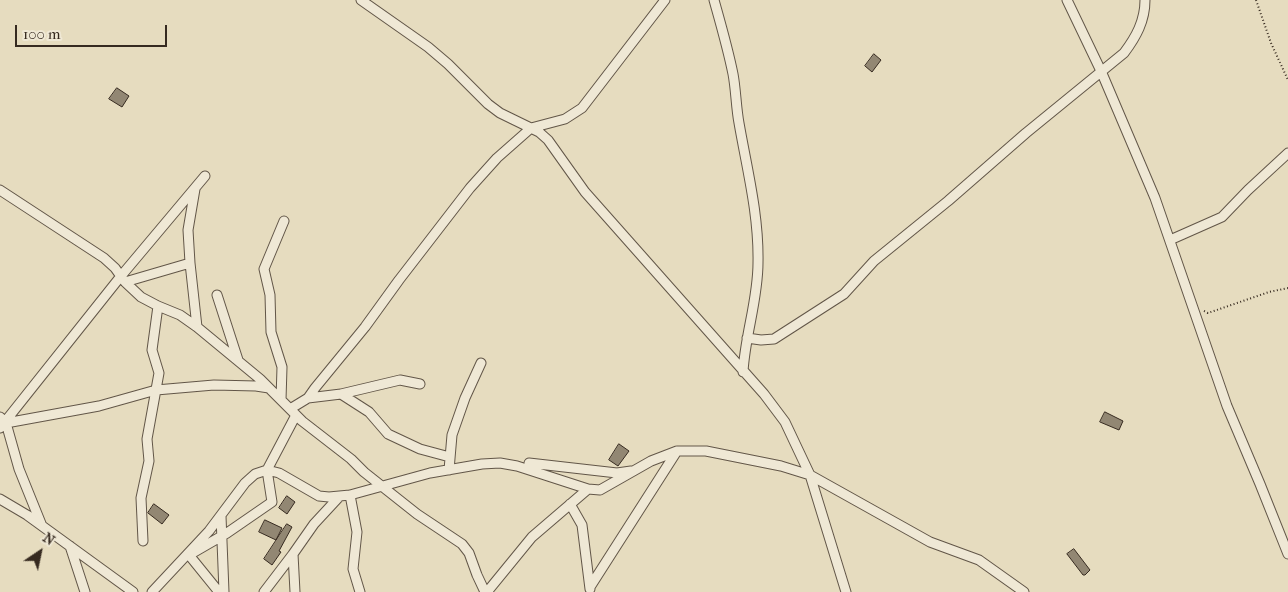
<!DOCTYPE html>
<style>
body{margin:0}
#map{position:relative;width:1288px;height:592px;overflow:hidden;background:#e6dcbf;font-family:"IM FELL French Canon",serif}
canvas{display:block}
.north{position:absolute;left:15px;top:527px;width:50px;height:50px;-webkit-text-stroke:4px #efe8d5;paint-order:stroke;rotate:34deg;font-size:14px;font-weight:700;line-height:20px;text-align:center;color:#362a20}
.north::after{content:'';display:block;margin:auto;width:18px;height:22px;background:#362a20;clip-path:polygon(50% 0,100% 100%,50% 72%,0 100%)}
.scale{position:absolute;left:15px;top:25px;width:152px;height:22px;box-sizing:border-box;border:2px solid #362a20;border-top:0;padding-left:6px;font-size:15px;line-height:18px;white-space:nowrap;color:#362a20;-webkit-text-stroke:4px #efe8d5;paint-order:stroke}
</style>
<div id="map">
<canvas width="1288" height="592"></canvas>
<div class="north">N</div>
<div class="scale">100 m</div>
</div>
<script>
const g = document.querySelector('canvas').getContext('2d');
g.lineJoin = 'round';
function paint(path, color) { g.fillStyle = color; g.fill(path, 'evenodd'); }
function strokePath(path, color, width, dash) { g.strokeStyle = color; g.lineWidth = width; g.lineCap = dash ? 'butt' : 'round'; g.setLineDash(dash || []); g.stroke(path); }
const building = new Path2D(`
 M874,54L881,60L872,72L865,66Z
 M117,88L129,96L122,107L109,99Z
 M1105,412L1123,421L1119,430L1100,422Z
 M619,444L629,451L618,466L609,460Z
 M287,496L295,502L287,514L279,508Z
 M154,504L169,515L162,524L148,513Z
 M265,520L282,528L276,540L259,532Z
 M287,524L292,527L279,551L281,552L272,565L264,559Z
 M1074,549L1090,570L1085,575H1083L1067,554Z`);
const path = new Path2D(`
 M1256,0L1271,43L1288,80
 M1204,311L1208,313L1269,292L1288,288`);
const street = new Path2D(`
 M361,0L428,47L448,64L488,104L500,113L539,132L548,140L585,192L764,394L785,422L810,475L846,592
 M714,0C721,25 728,49 733,74C736,90 736,107 739,123C747,169 759,215 758,263C758,300 745,335 743,372
 M1067,0L1101,71L1155,198L1227,406L1260,484L1288,554
 M0,190L104,258L115,268L125,282L141,297L158,306L180,315L197,327L260,379L302,421L351,459L364,472L417,514L462,544L469,553L477,575L485,592
 M1170,240L1222,217L1248,190L1288,153
 M190,263L188,230L195,189
 M125,282L190,263L197,327
 M217,295L238,360
 M747,338L761,340L774,339L844,294L874,261L948,201L1026,133L1124,53C1136,37 1145,21 1145,0
 M341,394L400,380L420,384
 M308,398L341,394L369,412L388,434L420,449L446,456
 M281,400L282,367L271,332L270,295L264,269L284,221
 M290,409L308,398L315,388L365,327L399,280L470,188L497,158L531,128L565,119L582,108L665,0
 M0,417L6,423L19,469L42,526
 M6,423L99,406L156,390L214,385L256,386L269,388
 M0,428L121,276L205,176
 M529,463L617,473L631,471
 M449,470L452,435L465,398L481,363
 M350,495L357,532L353,569L360,592
 M0,499L27,515L133,592
 M570,504L582,525L590,589
 M221,516L224,592
 M143,541L141,498L149,461L147,439L159,373L152,350L158,306
 M70,546L85,592
 M590,587L677,451
 M152,592L209,531L245,483L255,474L267,470L279,473L319,496L329,497L350,495L430,473L482,464L500,463L517,466L588,489L600,490L651,461L677,451H706L781,466L810,475L930,542L979,560L1024,592
 M219,592L189,555L227,533L272,502L267,470L296,415
 M264,592L293,554
 M295,592L293,554L314,524L339,497
 M487,592L532,537L588,489`);
paint(building, '#928773');
strokePath(building, '#362a20', 1);
strokePath(street, '#625648', 11);
strokePath(path, '#362a20', 2, [1, 2.5]);
strokePath(street, '#efe8d5', 9);
</script>
